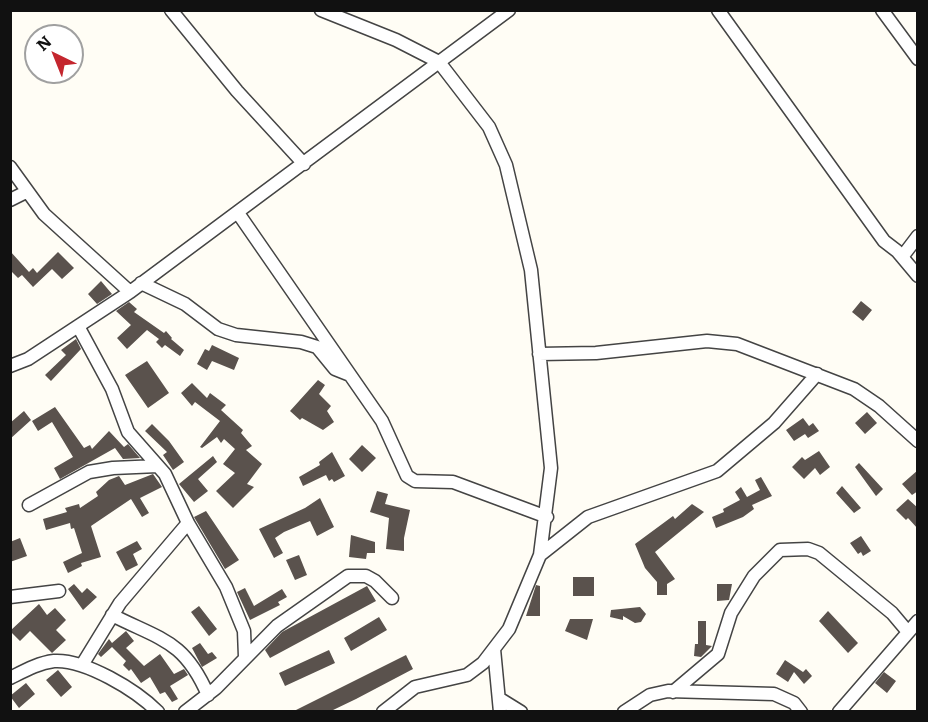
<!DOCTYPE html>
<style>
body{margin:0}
#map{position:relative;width:928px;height:722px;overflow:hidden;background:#fffdf5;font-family:Literata,serif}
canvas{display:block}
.frame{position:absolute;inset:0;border:12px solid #111;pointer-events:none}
.north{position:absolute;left:24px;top:24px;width:60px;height:60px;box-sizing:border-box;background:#fff;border:2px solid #a0a0a0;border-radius:50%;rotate:317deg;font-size:16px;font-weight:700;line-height:24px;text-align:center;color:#111}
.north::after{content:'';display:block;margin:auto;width:21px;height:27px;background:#c4262e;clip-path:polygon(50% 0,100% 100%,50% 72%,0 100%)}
</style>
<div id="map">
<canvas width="928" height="722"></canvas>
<div class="frame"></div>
<div class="north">N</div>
</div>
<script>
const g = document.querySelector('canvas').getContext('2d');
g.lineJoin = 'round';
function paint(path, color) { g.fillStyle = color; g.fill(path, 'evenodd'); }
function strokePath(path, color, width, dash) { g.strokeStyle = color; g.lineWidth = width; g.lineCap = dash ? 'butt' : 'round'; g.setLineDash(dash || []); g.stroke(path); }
const building = new Path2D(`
 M10,251L29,272L33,268L37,273L58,252L74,268L62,279L52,269L33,287L22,275L18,278L10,270Z
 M101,281L112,294L97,304L88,294Z
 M861,301L872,310L863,321L852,312Z
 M129,302L137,309L134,312L164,333L166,331L172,338L171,339L184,350L180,356L165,345L162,348L156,342L159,339L147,330L127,349L117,338L131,325L116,311Z
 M76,339L81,349L51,381L45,375L66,355L61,350Z
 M212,345L239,358L234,370L212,361L207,370L197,364L205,349L209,351Z
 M147,361L169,393L148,408L125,375Z
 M318,380L325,385L319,394L331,406L327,411L334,422L323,430L302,418L300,420L290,411Z
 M192,383L207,398L210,393L226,405L221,410L243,430L241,433L252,446L246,450L262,464L247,484L254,487L233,508L216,491L235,473L223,464L235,449L224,439L221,443L217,437L202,448L200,447L220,421L195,402L192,406L181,393Z
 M55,407L84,448L90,445L92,449L109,431L124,447L128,444L140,458L123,459L115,448L60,479L54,468L73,457L52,422L38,431L32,421Z
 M24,411L31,420L10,439V423Z
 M867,412L877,423L865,434L855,423Z
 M803,418L809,426L813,423L819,431L808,438L805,434L794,441L786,430Z
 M152,424L169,441L184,462L173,470L163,455L167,452L145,431Z
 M362,445L376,458L362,472L349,459Z
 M819,451L830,467L820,475L815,468L804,479L792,467L802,457L805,460Z
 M332,452L345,476L334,482L332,479L329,481L326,475L303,486L299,477L320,465L319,462Z
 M213,456L217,462L198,479L208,491L194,502L179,484Z
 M859,463L883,489L876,496L855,467Z
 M918,470V491L912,495L902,484Z
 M153,474L162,487L140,498L149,513L142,517L131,499L91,526L101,557L81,563L82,566L68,573L63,562L82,553L74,528L71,529L70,523L46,530L43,519L67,512L65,508L79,504L80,508L98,496L96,492L109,480L119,476L125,485Z
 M761,477L772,496L752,505L754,509L743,517L716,528L712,517L724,512L723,509L740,500L735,492L741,487L747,497L760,490L755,480Z
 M842,486L861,508L854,513L836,493Z
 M377,491L388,494L385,504L410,510L404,538V551L386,549L389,518L370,512Z
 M320,498L334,527L317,536L310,521L284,532L275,538L283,553L274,558L259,529L305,508Z
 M908,499L918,508V529L908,518L906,520L896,510Z
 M692,504L704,512L655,552L675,579L667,584V595H657V582L645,568L635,544L673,516L675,519Z
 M206,511L239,560L225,569L194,517Z
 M351,535L375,542V553H367L366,559L349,557Z
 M861,536L871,551L863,556L861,552L858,554L850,543Z
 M20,538L27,556L10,562V542Z
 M137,541L142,549L133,554L138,565L126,571L116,552Z
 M299,555L307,575L295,580L286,560Z
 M573,577H594V596H573Z
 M74,584L82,593L87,588L97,597L83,610L68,589Z
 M717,584H732L729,600L717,601Z
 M536,585L540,586V616H526Z
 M367,586L376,601L270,658L265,650L282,632Z
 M245,588L254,606L282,589L287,597L278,602L280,605L250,620L237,592Z
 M39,604L47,615L55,608L66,620L56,630L66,640L52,653L30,631L20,641L10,631Z
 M199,606L217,629L209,636L191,612Z
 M640,607L646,614L641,622L635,623L623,616V620L610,617L611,610Z
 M828,611L858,643L848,653L819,621Z
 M379,617L387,630L351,651L344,638Z
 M570,619H593L587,640L565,631Z
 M698,621H706V645L712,646L701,657L694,656L695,644H698Z
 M126,631L134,641L126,648L144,666L160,654L174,674L184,669L188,675L170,686L178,699L172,702L165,692L160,694L150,677L141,683L131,669L129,671L123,665L126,661L112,647L101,657L98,654L109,639L112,643Z
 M200,643L208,654L212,652L217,658L202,667L192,648Z
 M329,650L335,663L285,686L279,673Z
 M406,655L413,669L356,699L331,711H294Z
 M785,660L803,672L806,669L812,676L804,684L794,672L788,682L776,674Z
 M58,670L72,687L61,697L46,680Z
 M884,672L896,681L887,693L875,683Z
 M26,683L35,694L19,708L10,696Z`);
const minor = new Path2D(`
 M171,10L237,91L304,164
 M321,10L396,40L439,62L489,127L506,165L531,270L551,468L540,555L509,629L483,663L467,675L415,687L383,712
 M718,10L884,241L897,251L918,276
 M882,10L918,59
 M10,167L44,214L130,292
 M10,200L26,192
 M238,213L382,421L407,476L415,481L453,482L547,517
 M902,257L918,236
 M141,283L185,304L218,329L236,335L301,342L317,347L335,369L350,375
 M78,326L112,389L128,432L165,474L188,523L226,587L244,631L245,657
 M539,354L596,353L707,341L737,344L854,389L879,406L918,441
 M10,366L28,359L130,292L509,10
 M29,505L89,472L113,468L158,466
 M540,555L588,517L717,471L774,423L817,374
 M10,597L59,591
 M112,615C161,640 184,640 208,695
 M494,649L500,712
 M82,665L120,603L188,523
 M10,678C24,671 38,663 54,661C85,659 136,690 158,712
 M673,692L718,654L731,613L754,576L780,550L808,549L819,553L892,613L908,632
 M500,699L521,712
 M185,712L216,688L277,626L348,576H366L375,581L392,598
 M624,712L650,695L668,691L774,694L794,703L801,712
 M839,712L918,621`);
paint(building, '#5a524d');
strokePath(minor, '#444', 15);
strokePath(minor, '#fff', 12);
</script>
